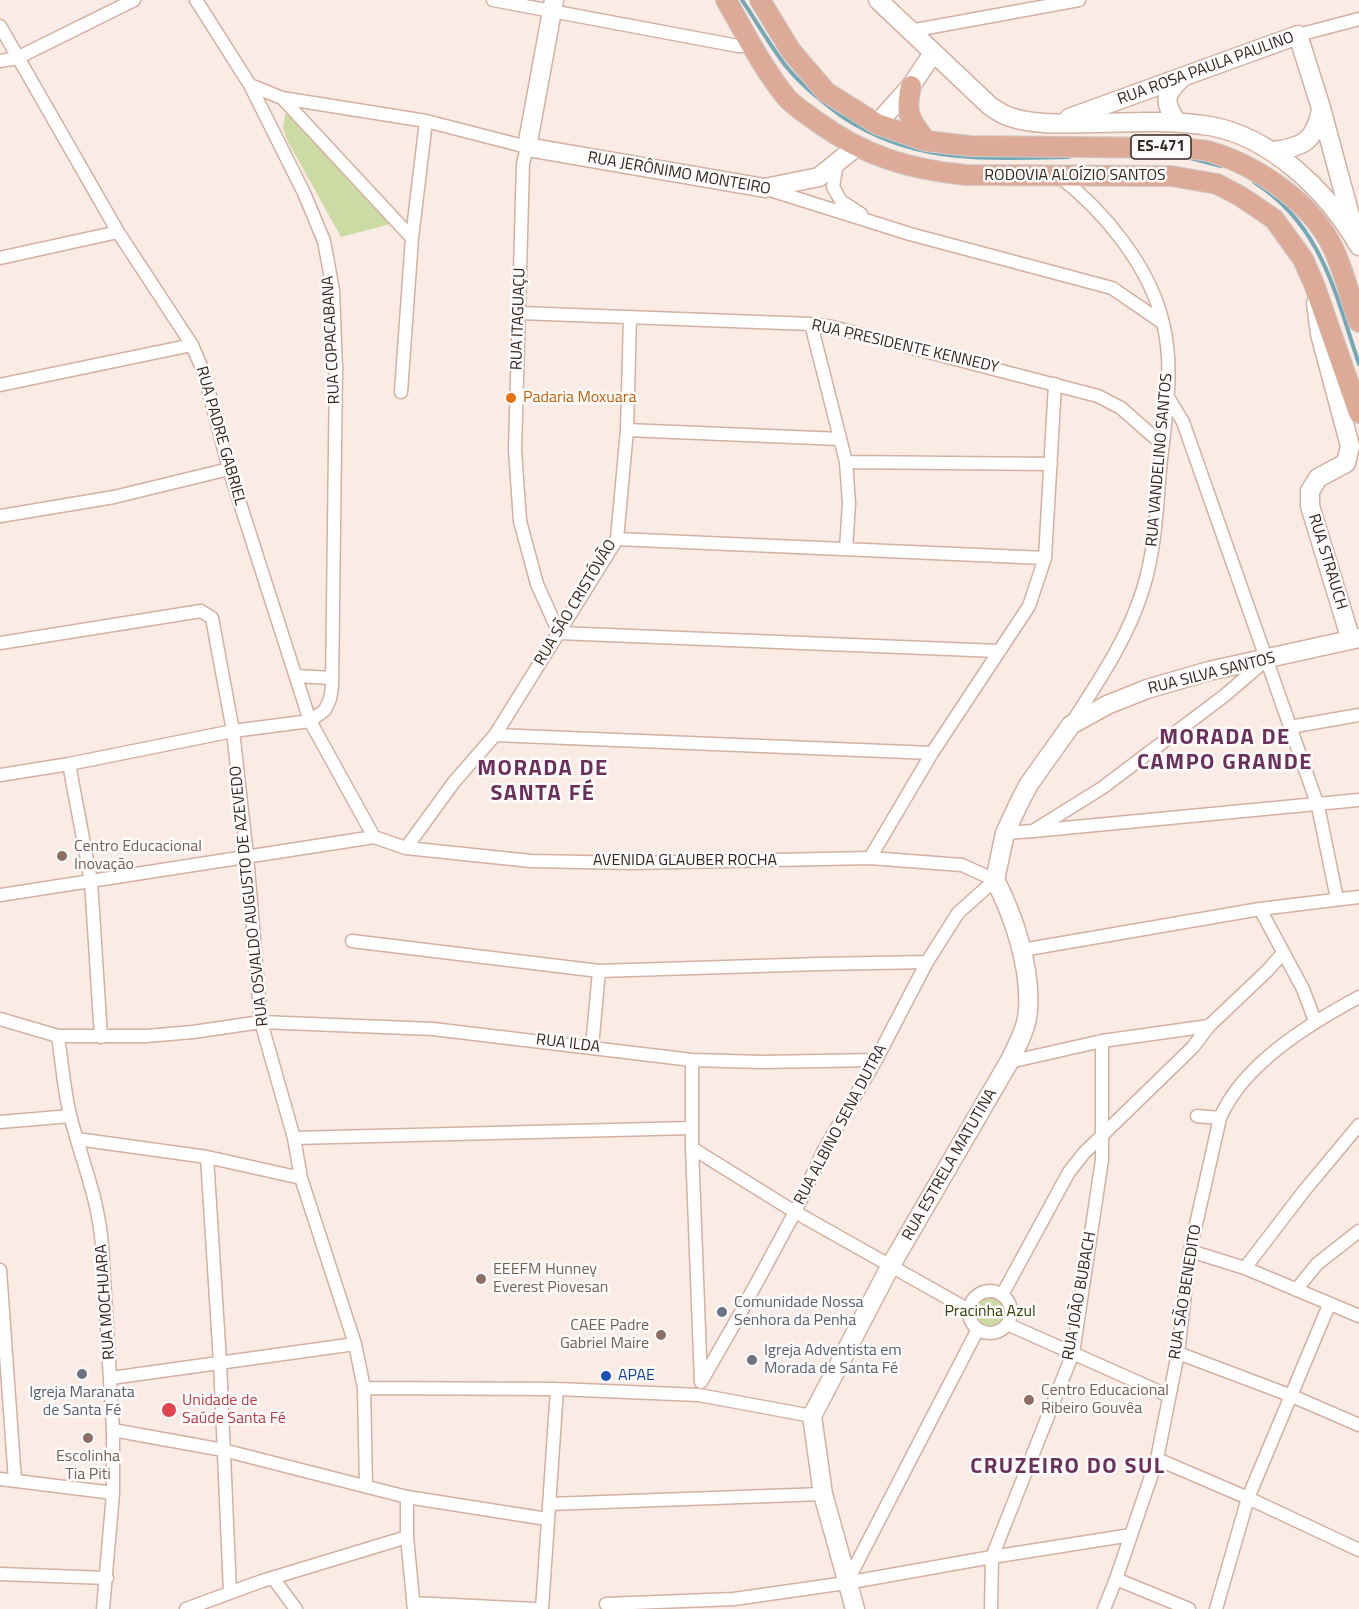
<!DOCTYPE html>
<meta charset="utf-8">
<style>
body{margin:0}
canvas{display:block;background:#faebe5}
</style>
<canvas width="1359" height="1609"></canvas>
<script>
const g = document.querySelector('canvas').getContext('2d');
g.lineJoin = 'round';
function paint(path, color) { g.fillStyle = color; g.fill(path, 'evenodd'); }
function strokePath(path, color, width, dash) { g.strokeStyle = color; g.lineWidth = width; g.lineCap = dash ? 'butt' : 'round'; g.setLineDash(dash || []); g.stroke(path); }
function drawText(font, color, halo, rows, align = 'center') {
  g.font = font + ' "Titillium Web",sans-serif'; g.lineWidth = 5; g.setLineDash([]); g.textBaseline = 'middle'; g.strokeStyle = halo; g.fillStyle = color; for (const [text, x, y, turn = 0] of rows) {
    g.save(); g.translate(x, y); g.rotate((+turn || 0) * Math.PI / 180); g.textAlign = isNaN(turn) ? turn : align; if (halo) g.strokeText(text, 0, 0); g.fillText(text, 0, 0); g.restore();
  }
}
const green = new Path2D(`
 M289,112L390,224L341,237L287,140L283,128L285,115Z
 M969 1312a21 21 0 1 1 42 0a21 21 0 1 1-42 0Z`);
const stream = new Path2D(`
 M742,0C756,21 770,45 785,65C801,85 822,102 843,117C916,165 986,158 1069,157
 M1190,158L1221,166
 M1254,182C1322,225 1335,293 1359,364`);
const street = new Path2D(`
 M493,0L738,46H752
 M0,26L118,232L192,345L204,373L229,469L310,721L374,837
 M910,31L1079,0
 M1298,35L1359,19
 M0,61L17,58L134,0
 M250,85L282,98L426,121L527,147L523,164L515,450L520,521L537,584L559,633L998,651
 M282,98L412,238
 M837,163L833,187L841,201L861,214
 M1060,177C1105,212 1150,267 1163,323C1174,367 1166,415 1161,459C1157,502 1156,548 1143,589C1128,638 1100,679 1073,721
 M767,189L910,234L1112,288L1163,323
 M0,258L118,232
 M520,313L811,324L832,327L1098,396L1121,408L1163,445
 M811,324L846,462L849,503L846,549
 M0,385L192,345
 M401,392L412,238L426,121
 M1168,397L1183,422L1318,806L1337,899
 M627,430L840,439
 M846,462L1051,464
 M0,516L114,497L229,469
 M617,539L1045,558
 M0,643L201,611L212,618L233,731L247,856L261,1022L294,1138L301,1178L355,1344L364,1388L366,1486
 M296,676L332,678
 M1290,727L1359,715
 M495,735L932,753
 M69,764L91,881L101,1037
 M0,775L69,764L233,731L310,721L325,710L330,699L332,687L336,368L333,290L324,241L304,193L250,85L196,0
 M1033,831L1359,800
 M1005,833L1033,831L1102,788L1224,696L1266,660
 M406,848L454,782L495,735L617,539L627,430L630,317
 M870,858L932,753L1029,606L1045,558L1055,384
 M0,895L374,837L406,848L531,861L631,863L870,858L962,865L995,880L958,913L927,962L876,1060L824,1150L795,1212L736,1321L701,1382
 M1260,909L1303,989L1315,1021
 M352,941L599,971
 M1022,950L1260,909L1359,897
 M0,1019L58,1036H146L193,1032L261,1022L433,1029L692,1060L762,1062L876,1060
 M58,1036C62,1063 64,1092 71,1119C83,1164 98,1198 102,1245L113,1430V1493L103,1609
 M592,1047L599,971L820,964L927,962
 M692,1060V1148L701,1382
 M1009,1062L1102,1041L1209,1026
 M1197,1116L1220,1118
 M0,1122L70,1116
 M294,1138L692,1128
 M77,1139L207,1157L301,1178
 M692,1148L795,1212L969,1310
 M207,1157L220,1362L230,1592
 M1190,1251L1245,1268L1359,1316
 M1245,1268L1304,1191L1359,1125
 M0,1270L15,1481
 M1296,1290L1317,1264L1359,1231
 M969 1312a21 21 0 1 1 42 0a21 21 0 1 1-42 0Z
 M1002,1295L1069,1172L1084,1153L1193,1047L1209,1026L1267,971L1283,953
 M1007,1324L1169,1396
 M1178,1353L1292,1396L1359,1425
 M111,1378L355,1344
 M364,1388L557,1389L699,1395L812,1416
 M113,1430L223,1450L407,1497L547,1519
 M1157,1459L1248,1498L1359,1550
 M0,1479L113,1493
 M407,1497V1537L414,1609
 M549,1504L823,1494
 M0,1574L107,1578
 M273,1578L296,1609
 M1116,1579L1189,1609
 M847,1582L978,1329
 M413,1603L534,1609
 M606,1604L734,1599L846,1583L992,1557L1131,1535
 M186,1609L262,1581L407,1537
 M542,1609L557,1389
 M991,1609L992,1557L1073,1353L1102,1160V1041
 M1104,1609L1116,1579L1157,1459L1178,1353L1190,1251L1220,1118C1243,1064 1309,1024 1359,997
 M1216,1609L1248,1498L1329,1305`);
const secondary = new Path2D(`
 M554,0L527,147L765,188L819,177L856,147
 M878,0L990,106C996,110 1003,115 1010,117C1037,126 1068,123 1096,123C1134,122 1173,120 1210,126C1272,137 1329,193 1359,246
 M1069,118L1298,35L1321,108L1355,234
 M1177,122C1163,102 1164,94 1182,78
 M877,124L911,86L933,53
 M1274,151C1303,147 1315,141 1321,110
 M1316,303L1320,334L1350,446L1346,463L1318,478L1310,491V506L1351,640
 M855,1609L823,1494L812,1416L891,1265L1009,1062C1017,1046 1027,1028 1028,1010C1031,968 1014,916 995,880L1005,833L1020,801L1029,784L1071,725L1107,705L1147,689L1209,671L1359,638`);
const primary = new Path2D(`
 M726,0C745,33 763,69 787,98C795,107 807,114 816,121C864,156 908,169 966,175L1171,176L1217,184L1240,196L1274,219L1303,259L1314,284L1359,413
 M760,0L791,51L826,92L877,124L926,141L970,146L1179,148C1190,149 1201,149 1211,152C1258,166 1312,203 1333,248C1344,271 1350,298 1359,322
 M911,86C905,115 909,118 926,141`);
const markers = [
 [511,398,6,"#e8710a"],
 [62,856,6,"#8d6e63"],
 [481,1279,6,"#8d6e63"],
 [722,1312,6,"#6b7280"],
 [661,1335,6,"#8d6e63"],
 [752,1360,6,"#6b7280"],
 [82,1374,6,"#6b7280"],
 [606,1376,6,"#1a4fb4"],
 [1029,1400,6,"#8d6e63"],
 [169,1410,8,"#e0444e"],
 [88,1438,6,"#8d6e63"]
];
const shields = [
 [1161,147,60]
];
const shieldNames = [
 ["ES-471",1161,147]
];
const streetNames = [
 ["RUA ROSA PAULA PAULINO",1206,69,-20],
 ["RUA JERÔNIMO MONTEIRO",679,174,10],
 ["RODOVIA ALOÍZIO SANTOS",1075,176],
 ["RUA ITAGUAÇU",519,319,-88],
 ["RUA COPACABANA",332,340,-93],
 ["RUA PRESIDENTE KENNEDY",905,347,13],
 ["RUA PADRE GABRIEL",220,436,74],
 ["RUA VANDELINO SANTOS",1160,460,-85],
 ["RUA STRAUCH",1327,562,73],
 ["RUA SÃO CRISTÓVÃO",576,603,-59],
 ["RUA SILVA SANTOS",1212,674,-14],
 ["AVENIDA GLAUBER ROCHA",685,861],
 ["RUA OSVALDO AUGUSTO DE AZEVEDO",250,896,-96],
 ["RUA ILDA",568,1044,7],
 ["RUA ALBINO SENA DUTRA",841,1125,-62],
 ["RUA ESTRELA MATUTINA",950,1165,-60],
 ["RUA SÃO BENEDITO",1186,1292,-81],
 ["RUA JOÃO BUBACH",1080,1296,-80],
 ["RUA MOCHUARA",106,1302,-94]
];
const foodNames = [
 ["Padaria Moxuara",523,398]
];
const educationNames = [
 ["Centro Educacional",74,847],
 ["Inovação",74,865],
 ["EEEFM Hunney",493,1270],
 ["Everest Piovesan",493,1288],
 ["CAEE Padre",649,1326,"right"],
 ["Gabriel Maire",649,1344,"right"],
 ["Centro Educacional",1041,1391],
 ["Ribeiro Gouvêa",1041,1409],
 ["Escolinha",88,1457,"center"],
 ["Tia Piti",88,1475,"center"]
];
const worshipNames = [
 ["Comunidade Nossa",734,1303],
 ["Senhora da Penha",734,1321],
 ["Igreja Adventista em",764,1351],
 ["Morada de Santa Fé",764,1369],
 ["Igreja Maranata",82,1393,"center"],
 ["de Santa Fé",82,1411,"center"]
];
const parkNames = [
 ["Pracinha Azul",990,1312]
];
const transitNames = [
 ["APAE",618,1376]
];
const healthNames = [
 ["Unidade de",182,1401],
 ["Saúde Santa Fé",182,1419]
];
const districtNames = [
 ["MORADA DE",1225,739],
 ["CAMPO GRANDE",1225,764],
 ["MORADA DE",543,770],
 ["SANTA FÉ",543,795],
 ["CRUZEIRO DO SUL",1068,1468]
];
paint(green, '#ccdba4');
strokePath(stream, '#75a8b6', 4);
strokePath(street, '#d3b0a0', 15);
strokePath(secondary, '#d3b0a0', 21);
strokePath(primary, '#cecbc9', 22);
strokePath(street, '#fff', 12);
strokePath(secondary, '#fff', 18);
strokePath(primary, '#ddaa97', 20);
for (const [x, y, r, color] of markers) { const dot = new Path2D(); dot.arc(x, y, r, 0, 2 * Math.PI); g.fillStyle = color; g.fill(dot); strokePath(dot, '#fcfcfc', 2); }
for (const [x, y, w] of shields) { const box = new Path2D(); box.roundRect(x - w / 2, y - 12, w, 24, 4.5); g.fillStyle = '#fcfcfc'; g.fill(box); strokePath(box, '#342620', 1.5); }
drawText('bold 15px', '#342620', null, shieldNames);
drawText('16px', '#342620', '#fcfcfc', streetNames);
drawText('16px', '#c56008', '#fcfcfc', foodNames, 'left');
drawText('16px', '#785e54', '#fcfcfc', educationNames, 'left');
drawText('16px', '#5b616d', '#fcfcfc', worshipNames, 'left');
drawText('16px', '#364206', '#fcfcfc', parkNames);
drawText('16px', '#164399', '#fcfcfc', transitNames, 'left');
drawText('16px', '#be3a42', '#fcfcfc', healthNames, 'left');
g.letterSpacing = '1.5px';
drawText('bold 22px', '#6a305b', '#fcfcfc', districtNames);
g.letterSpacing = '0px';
</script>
